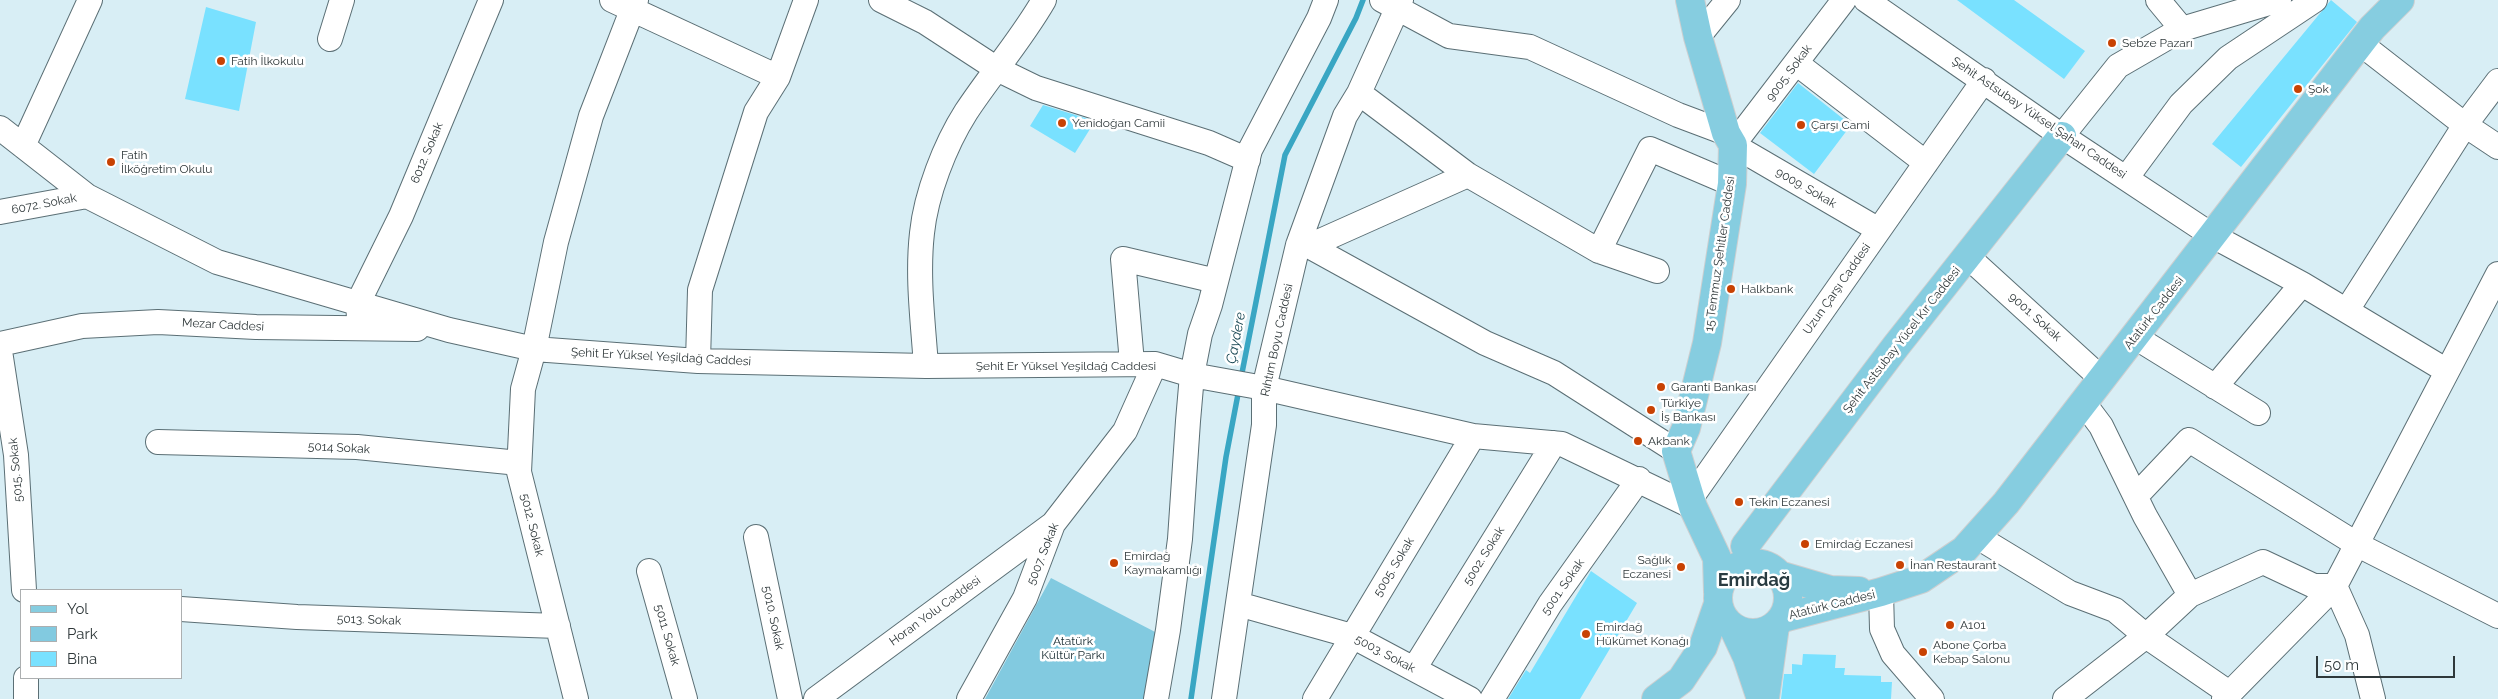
<!DOCTYPE html>
<meta charset="utf-8">
<style>
body{margin:0}
#map{position:relative;width:2498px;height:699px;overflow:hidden;background:#d8eef5;font-family:Raleway,sans-serif}
canvas{display:block}
.legend{position:absolute;left:20px;top:589px;width:162px;height:90px;box-sizing:border-box;background:#fff;border:1px solid #acafb0;margin:0;padding:6px 9px;list-style:none;font-size:15px;color:#2f383a}
.legend li{display:flex;align-items:center;gap:10px;height:25px}
.legend b{width:25px;border:1px solid #acafb0}
.scale{position:absolute;left:2316px;top:656px;width:139px;height:22px;box-sizing:border-box;border:2px solid #2f383a;border-top:0;padding-left:6px;font-size:15px;line-height:18px;white-space:nowrap;color:#2f383a;-webkit-text-stroke:4px #fff;paint-order:stroke}
</style>
<div id="map">
<canvas width="2498" height="699"></canvas>
<ul class="legend">
<li><b style="height:6px;background:#86cde0"></b>Yol</li>
<li><b style="height:14px;background:#82cae0"></b>Park</li>
<li><b style="height:14px;background:#79e1ff"></b>Bina</li>
</ul>
<div class="scale">50 m</div>
</div>
<script>
const g = document.querySelector('canvas').getContext('2d');
g.lineJoin = 'round';
function paint(path, color) { g.fillStyle = color; g.fill(path, 'evenodd'); }
function strokePath(path, color, width, dash) { g.strokeStyle = color; g.lineWidth = width; g.lineCap = dash ? 'butt' : 'round'; g.setLineDash(dash || []); g.stroke(path); }
function drawText(font, color, halo, rows, align = 'center') {
  g.font = font + ' Raleway,sans-serif'; g.lineWidth = 5; g.setLineDash([]); g.textBaseline = 'middle'; g.strokeStyle = halo; g.fillStyle = color; for (const [text, x, y, turn = 0] of rows) {
    g.save(); g.translate(x, y); g.rotate((+turn || 0) * Math.PI / 180); g.textAlign = isNaN(turn) ? turn : align; if (halo) g.strokeText(text, 0, 0); g.fillText(text, 0, 0); g.restore();
  }
}
const green = new Path2D(`
 M1051,578L1159,634L1147,699H985Z`);
const stream = new Path2D(`
 M1241,378L1285,155L1356,18L1363,0
 M1191,699L1226,457L1239,389`);
const building = new Path2D(`
 M1957,0H2014L2085,51L2064,79Z
 M2331,0L2357,22L2241,167L2212,144Z
 M206,7L256,22L239,111L185,99Z
 M1798,83L1851,125L1814,174L1760,133Z
 M1043,105L1095,121L1075,153L1030,126Z
 M1591,571L1637,603L1580,699H1508L1526,670L1530,673Z
 M1803,654L1836,655L1835,668H1845L1844,675L1881,676V682H1892L1891,699H1781L1784,674H1792V664L1802,665Z`);
const minor = new Path2D(`
 M612,0L778,77
 M881,0L925,22L997,69L1036,88L1209,143L1248,160
 M1382,0L1449,36L1530,47L1678,115L1726,133
 M1844,0L1733,145L1879,230
 M1866,0L2062,136L2213,236L2302,284L2447,371
 M2158,0L2182,29
 M1698,37L1728,0
 M330,39L342,0
 M2361,44L2465,125L2498,147
 M1796,63L1926,163
 M1359,93L1468,175L1599,251L1657,271
 M0,128L87,196L217,262L449,330L534,349L698,361L926,366L1155,364L1192,375L1264,388L1473,436L1562,444L1693,507
 M2062,136L2118,66L2182,29L2279,0
 M23,146L90,0
 M2127,177L2181,104L2228,58L2315,0
 M0,212L87,196
 M1298,245L1309,246L1485,343L1554,373L1676,451
 M1309,246L1468,175
 M1599,251L1650,149L1732,184
 M1967,256L2102,379
 M2347,310L2465,125L2498,81
 M359,318L358,303L401,216L491,0
 M2135,337L2258,413
 M0,344L82,326L158,322L256,327L417,329
 M0,351L16,455L24,590
 M698,361L700,290L756,112L778,77L806,0
 M1132,363L1123,259L1216,281
 M926,366C923,322 917,277 922,233C926,194 945,145 966,112C991,74 1021,40 1044,0
 M2215,387L2302,284
 M158,442L357,447L519,463
 M2136,496L2189,440L2358,545L2498,616
 M1691,498L1984,80
 M1976,536L2070,593L2115,610L2146,636L2190,595L2145,516L2101,426L2083,402
 M756,537L790,699
 M649,571L685,699
 M2335,586L2357,635L2373,699
 M1881,592L1882,629L1893,654L1932,699
 M2190,595L2263,562L2314,586H2335
 M1238,604L1352,636L1470,699
 M181,609L297,617L558,626
 M1414,669L1554,443
 M26,678V699
 M576,699L519,472L523,389L534,349L556,242L591,116L636,0
 M816,699L1053,524
 M969,699L1025,598L1053,524L1125,431L1155,364
 M1156,699L1168,630L1180,539L1188,421L1192,375L1200,334L1210,305L1250,150L1319,18L1326,0
 M1224,699L1264,425V388L1298,245L1345,116L1359,93L1401,0
 M1315,699L1473,436
 M1492,699L1550,604L1639,479
 M2065,699L2146,636L2229,693
 M2224,699L2335,586L2498,274`);
const major = new Path2D(`
 M1690,0L1698,37L1726,133L1733,145L1732,184L1707,343L1686,428L1676,451L1693,507L1717,558L1718,592
 M1745,546L1896,346L2062,136
 M1718 598a35 35 0 1 1 70 0a35 35 0 1 1-70 0Z
 M1782,576L1830,590L1859,591
 M1783,618L1881,592L1921,579L1964,550L2006,503L2372,28L2400,0
 M1733,627L1747,657L1761,699
 M1765,698L1775,626
 M1656,699L1681,680L1703,647L1718,604`);
const markers = [
 [2112,43,5,"#c84203"],
 [221,61,5,"#c84203"],
 [2298,89,5,"#c84203"],
 [1062,123,5,"#c84203"],
 [1801,125,5,"#c84203"],
 [111,162,5,"#c84203"],
 [1731,289,5,"#c84203"],
 [1661,387,5,"#c84203"],
 [1651,410,5,"#c84203"],
 [1638,441,5,"#c84203"],
 [1739,502,5,"#c84203"],
 [1805,544,5,"#c84203"],
 [1114,563,5,"#c84203"],
 [1900,565,5,"#c84203"],
 [1681,567,5,"#c84203"],
 [1950,625,5,"#c84203"],
 [1586,634,5,"#c84203"],
 [1923,652,5,"#c84203"]
];
const poiNames = [
 ["Sebze Pazarı",2122,43],
 ["Fatih İlkokulu",231,61],
 ["Şok",2308,89],
 ["Yenidoğan Camii",1072,123],
 ["Çarşı Cami",1811,125],
 ["Fatih",121,155],
 ["İlköğretim Okulu",121,169],
 ["Halkbank",1741,289],
 ["Garanti Bankası",1671,387],
 ["Türkiye",1661,403],
 ["İş Bankası",1661,417],
 ["Akbank",1648,441],
 ["Tekin Eczanesi",1749,502],
 ["Emirdağ Eczanesi",1815,544],
 ["Emirdağ",1124,556],
 ["Kaymakamlığı",1124,570],
 ["Sağlık",1671,560,"right"],
 ["Eczanesi",1671,574,"right"],
 ["İnan Restaurant",1910,565],
 ["A101",1960,625],
 ["Emirdağ",1596,627],
 ["Hükümet Konağı",1596,641],
 ["Abone Çorba",1933,645],
 ["Kebap Salonu",1933,659]
];
const streetNames = [
 ["9005. Sokak",1789,73,-53],
 ["Şehit Astsubay Yüksel Şahan Caddesi",2039,118,34],
 ["6012. Sokak",427,153,-67],
 ["9009. Sokak",1806,188,30],
 ["6072. Sokak",44,204,-11],
 ["15 Temmuz Şehitler Caddesi",1720,254,-82],
 ["Uzun Çarşı Caddesi",1837,289,-55],
 ["Atatürk Caddesi",2154,313,-52],
 ["9001. Sokak",2035,317,42],
 ["Mezar Caddesi",223,325,3],
 ["Rıhtım Boyu Caddesi",1277,340,-78],
 ["Şehit Astsubay Yücel Kır Caddesi",1902,340,-52],
 ["Şehit Er Yüksel Yeşildağ Caddesi",661,357,3],
 ["Şehit Er Yüksel Yeşildağ Caddesi",1066,366],
 ["5014 Sokak",339,448,3],
 ["5015. Sokak",16,470,-95],
 ["5012. Sokak",532,525,76],
 ["5007. Sokak",1043,554,-68],
 ["5002. Sokak",1484,556,-58],
 ["5005. Sokak",1394,567,-59],
 ["5001. Sokak",1563,587,-55],
 ["Atatürk Caddesi",1832,605,-14],
 ["Horan Yolu Caddesi",935,611,-36],
 ["5010. Sokak",773,618,78],
 ["5013. Sokak",369,620,2],
 ["5011. Sokak",667,635,74],
 ["5003. Sokak",1385,654,28]
];
const parkNames = [
 ["Atatürk",1073,641],
 ["Kültür Parkı",1073,655]
];
const waterNames = [
 ["Çaydere",1236,338,-79]
];
const districtNames = [
 ["Emirdağ",1754,581]
];
paint(green, '#82cae0');
strokePath(stream, '#39a6c3', 5.5);
paint(building, '#79e1ff');
strokePath(minor, '#5b6f75', 26);
strokePath(major, '#cdcfd0', 30);
strokePath(minor, '#fff', 24);
strokePath(major, '#86cde0', 28);
for (const [x, y, r, color] of markers) { const dot = new Path2D(); dot.arc(x, y, r, 0, 2 * Math.PI); g.fillStyle = color; g.fill(dot); strokePath(dot, '#fff', 2); }
drawText('12px', '#2f383a', '#fff', poiNames, 'left');
drawText('12px', '#2f383a', '#fff', streetNames);
drawText('12px', '#192c32', '#fff', parkNames);
drawText('italic 14px', '#184753', '#fff', waterNames);
drawText('bold 18px', '#293b41', '#fff', districtNames);
</script>
